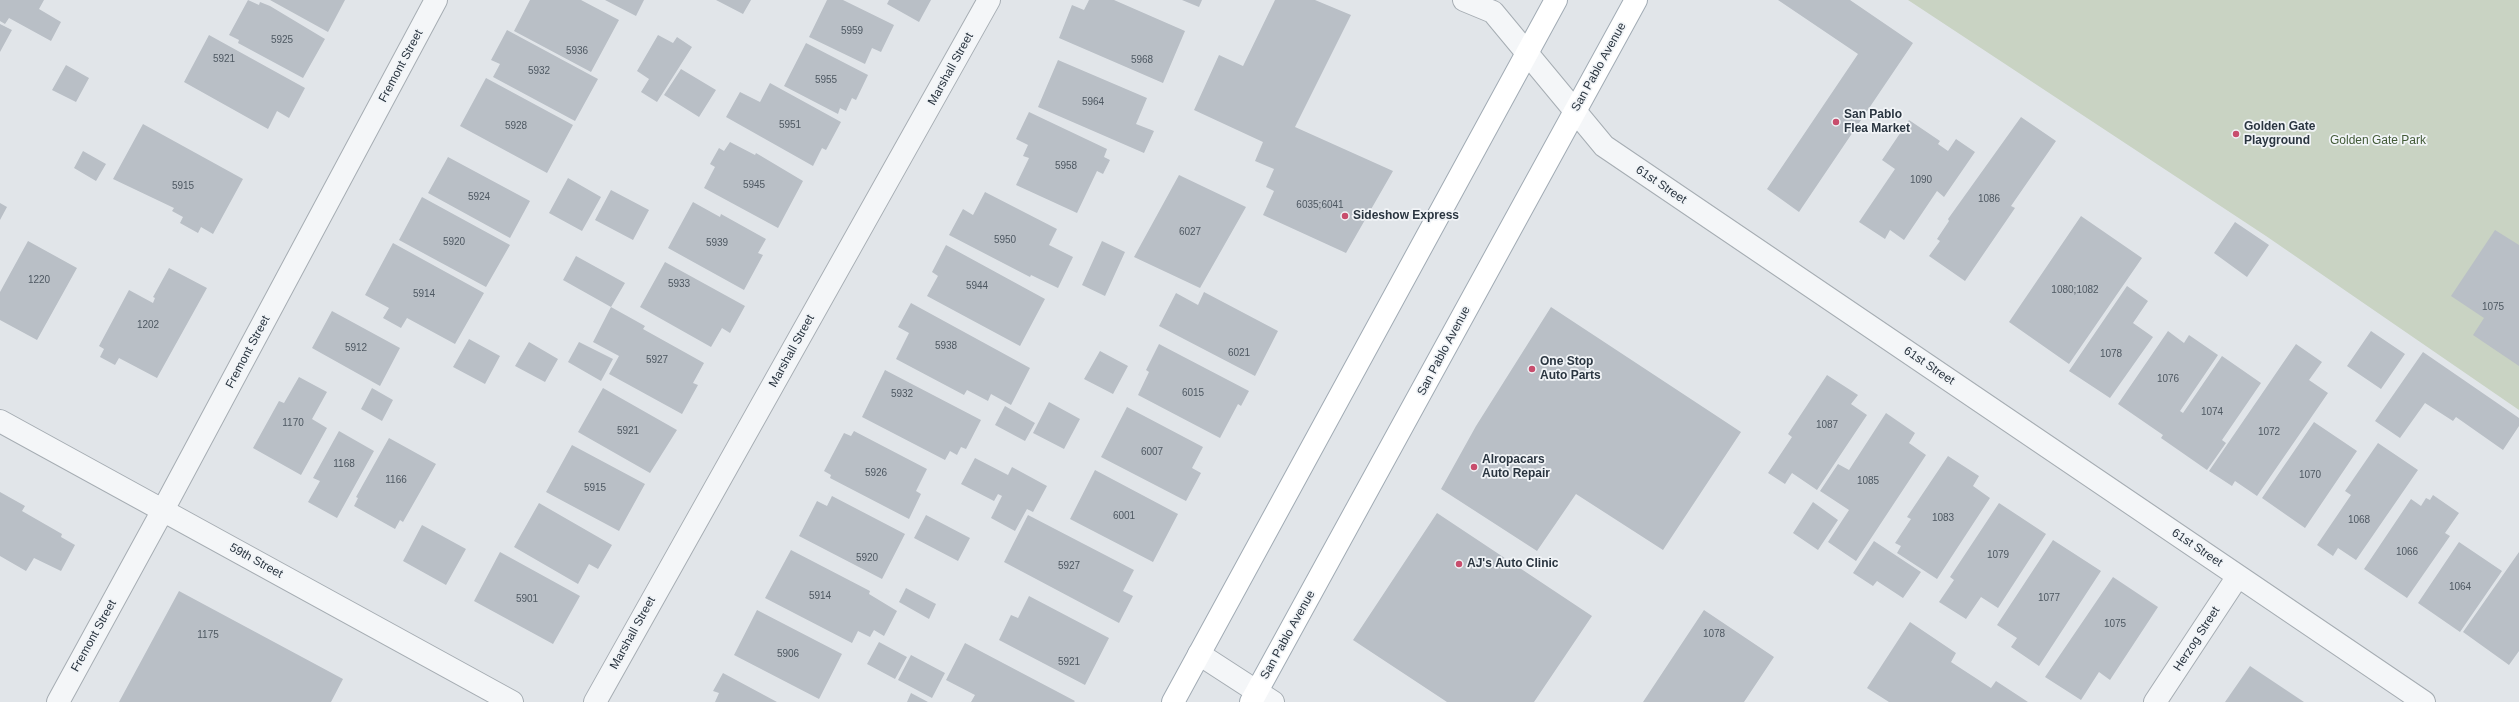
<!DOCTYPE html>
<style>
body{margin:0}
canvas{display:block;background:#e1e5e9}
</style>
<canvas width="2519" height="702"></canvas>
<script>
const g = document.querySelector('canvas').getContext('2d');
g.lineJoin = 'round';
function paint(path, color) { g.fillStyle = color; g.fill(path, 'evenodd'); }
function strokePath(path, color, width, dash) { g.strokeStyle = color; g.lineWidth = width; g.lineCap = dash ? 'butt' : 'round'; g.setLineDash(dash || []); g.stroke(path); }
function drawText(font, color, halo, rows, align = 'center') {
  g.font = font + ' Helvetica,sans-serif'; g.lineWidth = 3.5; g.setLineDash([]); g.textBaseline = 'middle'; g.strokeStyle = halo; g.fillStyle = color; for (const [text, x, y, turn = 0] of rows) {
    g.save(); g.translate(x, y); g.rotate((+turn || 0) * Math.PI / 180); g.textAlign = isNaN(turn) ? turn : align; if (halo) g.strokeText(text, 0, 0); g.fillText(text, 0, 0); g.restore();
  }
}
const green = new Path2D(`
 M1908,0H2519V410L2266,236Z`);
const building = new Path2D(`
 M0,0H44L39,9L61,22L51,41L9,18L5,24L0,21Z
 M248,0L259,5L260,2L270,6L325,39L303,78L238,43L239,40L229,35Z
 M270,0H345L328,32Z
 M530,0H581L619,20L591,72L514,31Z
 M605,0H644L636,16Z
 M716,0H751L743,14Z
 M827,0H843L894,25L881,52L872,48L865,64L809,37Z
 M889,0H931L919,22L887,4Z
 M1089,0H1114L1185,31L1163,83L1059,38L1072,5L1084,10Z
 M1182,0H1202L1199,7Z
 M1275,0H1315L1351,15L1295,127L1393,171L1346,253L1263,215L1274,191L1266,187L1274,169L1255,161L1263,142L1194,110L1219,55L1243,66Z
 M1778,0H1850L1913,43L1799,212L1767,189L1858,54Z
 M0,24L12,30L0,52Z
 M507,30L598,79L575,121L493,77L500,64L491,60Z
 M209,35L305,88L289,118L277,111L268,129L184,82Z
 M658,35L673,43L677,37L692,47L657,102L641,92L649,79L637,71Z
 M806,43L868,75L856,100L852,98L846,111L840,108L838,114L784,86Z
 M1058,60L1147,98L1136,124L1154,131L1144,153L1038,107Z
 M66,65L89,78L76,102L52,90Z
 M681,69L716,90L699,117L664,95Z
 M486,78L573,125L547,173L460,126Z
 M770,83L841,122L826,150L822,148L813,166L726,117L740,92L760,102Z
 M1029,112L1107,149L1104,157L1110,160L1103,174L1097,171L1077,213L1016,185L1029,158L1023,156L1028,145L1016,139Z
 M2021,117L2056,141L2011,206L2015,208L1965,281L1929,256L1940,241L1937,239L1949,221L1948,219Z
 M1909,120L1940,141L1938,144L1948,151L1956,139L1975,152L1944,197L1937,191L1904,240L1890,230L1885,239L1859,222L1895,169L1882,160Z
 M143,124L243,179L213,234L201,227L198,233L180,223L183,217L172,211L174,208L113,179Z
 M730,142L755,155L756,153L803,181L778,228L704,188L715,167L710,164L719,148L724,151Z
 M83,151L106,164L96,181L74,168Z
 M448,157L530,201L510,238L428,193Z
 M1179,175L1246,207L1200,288L1134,257Z
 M568,178L601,197L582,231L549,213Z
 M611,190L649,210L633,240L595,220Z
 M985,192L1057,229L1049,245L1073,257L1058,288L1031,275L1030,277L949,235L963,209L973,215Z
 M422,197L510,245L486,287L399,240Z
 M693,202L720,217L721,214L766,239L758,253L763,255L744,290L668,248Z
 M0,203L7,207L0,220Z
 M2081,216L2142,258L2069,364L2009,322Z
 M2235,222L2269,245L2247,277L2214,253Z
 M2495,230L2519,245V366L2473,335L2484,318L2451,296Z
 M28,241L77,268L37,340L0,320V292Z
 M1102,241L1125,252L1105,296L1082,285Z
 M393,243L484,293L455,344L407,318L401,328L383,318L389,308L365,295Z
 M946,245L1045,299L1020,346L927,296L938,276L932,272Z
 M576,256L625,283L611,307L645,326L643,329L704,363L693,383L698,385L682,414L609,374L619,356L593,342L611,307L563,280Z
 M665,262L745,306L730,333L722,328L711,347L640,307Z
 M169,268L207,288L157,378L119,358L115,365L100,357L104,349L99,346L129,290L153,303L155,298L153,297Z
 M2127,286L2148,301L2133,323L2153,337L2110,398L2069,371Z
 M1204,292L1278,331L1255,376L1159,326L1176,293L1198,305Z
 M911,303L1030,368L1011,405L991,394L988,401L967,390L964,395L896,359L909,333L898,327Z
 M1551,307L1741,432L1663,550L1576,494L1537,551L1441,489L1476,426Z
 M332,311L400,348L380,386L312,348Z
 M2168,331L2184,343L2189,335L2218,355L2180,411L2183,413L2222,356L2261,383L2222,440L2226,443L2207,470L2161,438L2163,435L2118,404Z
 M2371,331L2405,354L2381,389L2347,366Z
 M469,339L500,356L485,384L453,367Z
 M529,342L558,359L545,382L515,366Z
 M579,342L613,359L601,381L568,362Z
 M1159,344L1249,391L1241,406L1238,404L1220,438L1138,395L1149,372L1146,370Z
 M2296,344L2322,362L2309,380L2328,393L2257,496L2235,481L2232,486L2209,471Z
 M1100,351L1128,366L1113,394L1084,379Z
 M2423,352L2519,418V426L2503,450L2456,417L2453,421L2425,403L2400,438L2375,421Z
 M885,370L981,420L966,449L961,447L957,455L950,451L945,460L862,417Z
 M1827,375L1858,395L1851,404L1867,415L1817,490L1792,473L1785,484L1768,473L1792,437L1788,434Z
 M299,377L327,392L312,419L327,428L301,475L253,448L279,401L284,403Z
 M372,388L393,400L382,421L361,409Z
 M603,388L677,430L650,473L578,432Z
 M1049,402L1080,419L1064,449L1033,433Z
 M1005,406L1035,423L1025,441L995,425Z
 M1127,407L1203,447L1192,468L1201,473L1186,501L1101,457Z
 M1886,413L1915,433L1909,443L1926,455L1856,561L1828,542L1849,510L1820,491L1838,464L1849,470Z
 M2314,422L2357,451L2305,528L2262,498Z
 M339,431L374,451L337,518L308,502L320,481L313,478Z
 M854,431L927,469L916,491L921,494L909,519L830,478L831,475L824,471L844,433L851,436Z
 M389,438L436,464L403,522L400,520L395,529L354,506L358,498L356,497Z
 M2378,443L2418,470L2356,560L2338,548L2333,556L2317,545L2351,495L2345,491Z
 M572,445L645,484L619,531L546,492Z
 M1948,456L1979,476L1973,486L1990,498L1937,579L1897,553L1901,546L1895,543L1911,519L1907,517Z
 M975,458L1008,475L1012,467L1047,486L1033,512L1027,509L1015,531L991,518L1002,496L998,494L994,501L961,484Z
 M1095,470L1178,514L1153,562L1070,519Z
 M0,492L25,506L22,511L62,534L61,537L75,545L61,571L34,558L26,571L0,556Z
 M2433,495L2459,513L2445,533L2450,536L2407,598L2364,569L2411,499L2421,506L2426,498L2430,500Z
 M832,496L905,534L882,579L799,536L817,501L827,506Z
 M1813,502L1838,520L1818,550L1793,533Z
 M539,503L612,545L598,569L589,564L578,584L514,547Z
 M1999,503L2046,534L1998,608L1981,597L1966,619L1939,602L1954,580L1950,577Z
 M1437,513L1592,616L1534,702H1447L1353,640Z
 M926,515L970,538L958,561L914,538Z
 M1028,515L1134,570L1123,591L1133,596L1119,623L1004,562Z
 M422,525L466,549L446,585L403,561Z
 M2053,540L2101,571L2039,666L2011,647L2017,638L1997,625Z
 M1874,541L1921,572L1903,598L1877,581L1873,586L1853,573Z
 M2459,542L2502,571L2460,632L2418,603Z
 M791,550L870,591L869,594L897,611L884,636L874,630L870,637L858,631L852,643L765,598Z
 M500,552L580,596L553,644L474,601Z
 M2519,552V651L2509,665L2463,632Z
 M2113,577L2158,607L2110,680L2099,672L2081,700L2045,677Z
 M906,588L936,604L929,619L899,602Z
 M179,591L343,679L331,702H119Z
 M1029,596L1109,638L1085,685L999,640L1011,615L1018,618Z
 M757,610L842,654L819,699L734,655Z
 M1704,610L1774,657L1744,702H1643Z
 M1910,622L1956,653L1951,662L1991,688L1996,681L2028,702H1889L1867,688Z
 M879,642L907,657L895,679L867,664Z
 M965,643L1075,701L1074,702H971L975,695L946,680Z
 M911,655L945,673L932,698L898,680Z
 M2250,666L2304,702H2225Z
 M723,673L777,702H715L719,693L713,691Z
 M911,693L928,702H907Z`);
const minor = new Path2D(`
 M1464,0L1493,12L1604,146L2424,702
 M0,421L512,702
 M1199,654L1273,702
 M58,702L163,510L436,0
 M595,702L989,0
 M2155,702L2238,576`);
const primary = new Path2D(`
 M1173,702L1556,0
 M1251,702L1636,0`);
const markers = [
 [1836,122,4,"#c84d6d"],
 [2236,134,4,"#c84d6d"],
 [1345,216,4,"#c84d6d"],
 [1532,369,4,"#c84d6d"],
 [1474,467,4,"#c84d6d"],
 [1459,564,4,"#c84d6d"]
];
const numberNames = [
 ["5959",852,31],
 ["5925",282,40],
 ["5936",577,51],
 ["5921",224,59],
 ["5968",1142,60],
 ["5932",539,71],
 ["5955",826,80],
 ["5964",1093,102],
 ["5951",790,125],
 ["5928",516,126],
 ["5958",1066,166],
 ["1090",1921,180],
 ["5945",754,185],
 ["5915",183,186],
 ["5924",479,197],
 ["1086",1989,199],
 ["6035;6041",1320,205],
 ["6027",1190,232],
 ["5950",1005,240],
 ["5920",454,242],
 ["5939",717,243],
 ["1220",39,280],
 ["5933",679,284],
 ["5944",977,286],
 ["1080;1082",2075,290],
 ["5914",424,294],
 ["1075",2493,307],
 ["1202",148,325],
 ["5938",946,346],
 ["5912",356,348],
 ["6021",1239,353],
 ["1078",2111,354],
 ["5927",657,360],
 ["1076",2168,379],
 ["6015",1193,393],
 ["5932",902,394],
 ["1074",2212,412],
 ["1170",293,423],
 ["1087",1827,425],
 ["5921",628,431],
 ["1072",2269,432],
 ["6007",1152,452],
 ["1168",344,464],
 ["5926",876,473],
 ["1070",2310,475],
 ["1166",396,480],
 ["1085",1868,481],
 ["5915",595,488],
 ["6001",1124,516],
 ["1083",1943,518],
 ["1068",2359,520],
 ["1066",2407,552],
 ["1079",1998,555],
 ["5920",867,558],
 ["5927",1069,566],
 ["1064",2460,587],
 ["5914",820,596],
 ["1077",2049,598],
 ["5901",527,599],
 ["1075",2115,624],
 ["1078",1714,634],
 ["1175",208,635],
 ["5906",788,654],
 ["5921",1069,662]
];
const streetNames = [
 ["Fremont Street",401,66,-62],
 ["San Pablo Avenue",1599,67,-61],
 ["Marshall Street",951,69,-61],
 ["61st Street",1661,185,34],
 ["Marshall Street",792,351,-61],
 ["San Pablo Avenue",1444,351,-62],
 ["Fremont Street",248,352,-62],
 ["61st Street",1929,366,34],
 ["61st Street",2197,548,34],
 ["59th Street",256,561,29],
 ["Marshall Street",633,633,-61],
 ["San Pablo Avenue",1288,635,-61],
 ["Fremont Street",94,636,-61],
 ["Herzog Street",2197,639,-57]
];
const poiNames = [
 ["San Pablo",1844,115],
 ["Flea Market",1844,129],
 ["Golden Gate",2244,127],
 ["Playground",2244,141],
 ["Sideshow Express",1353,216],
 ["One Stop",1540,362],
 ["Auto Parts",1540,376],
 ["Alropacars",1482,460],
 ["Auto Repair",1482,474],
 ["AJ's Auto Clinic",1467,564]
];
const parkNames = [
 ["Golden Gate Park",2378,141]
];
paint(green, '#c9d3c3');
paint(building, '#b9bfc6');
strokePath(minor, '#a6adb3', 24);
strokePath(primary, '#a1abb4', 24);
strokePath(minor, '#f4f6f8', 22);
strokePath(primary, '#fff', 22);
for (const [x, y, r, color] of markers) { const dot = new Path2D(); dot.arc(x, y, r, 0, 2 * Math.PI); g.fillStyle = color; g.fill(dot); strokePath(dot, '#f1f4f7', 1.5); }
drawText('10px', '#4e5862', null, numberNames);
drawText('12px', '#2a3540', '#f1f4f7', streetNames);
drawText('bold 12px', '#2a3540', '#f1f4f7', poiNames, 'left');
drawText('12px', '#435b38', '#f1f4f7', parkNames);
</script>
